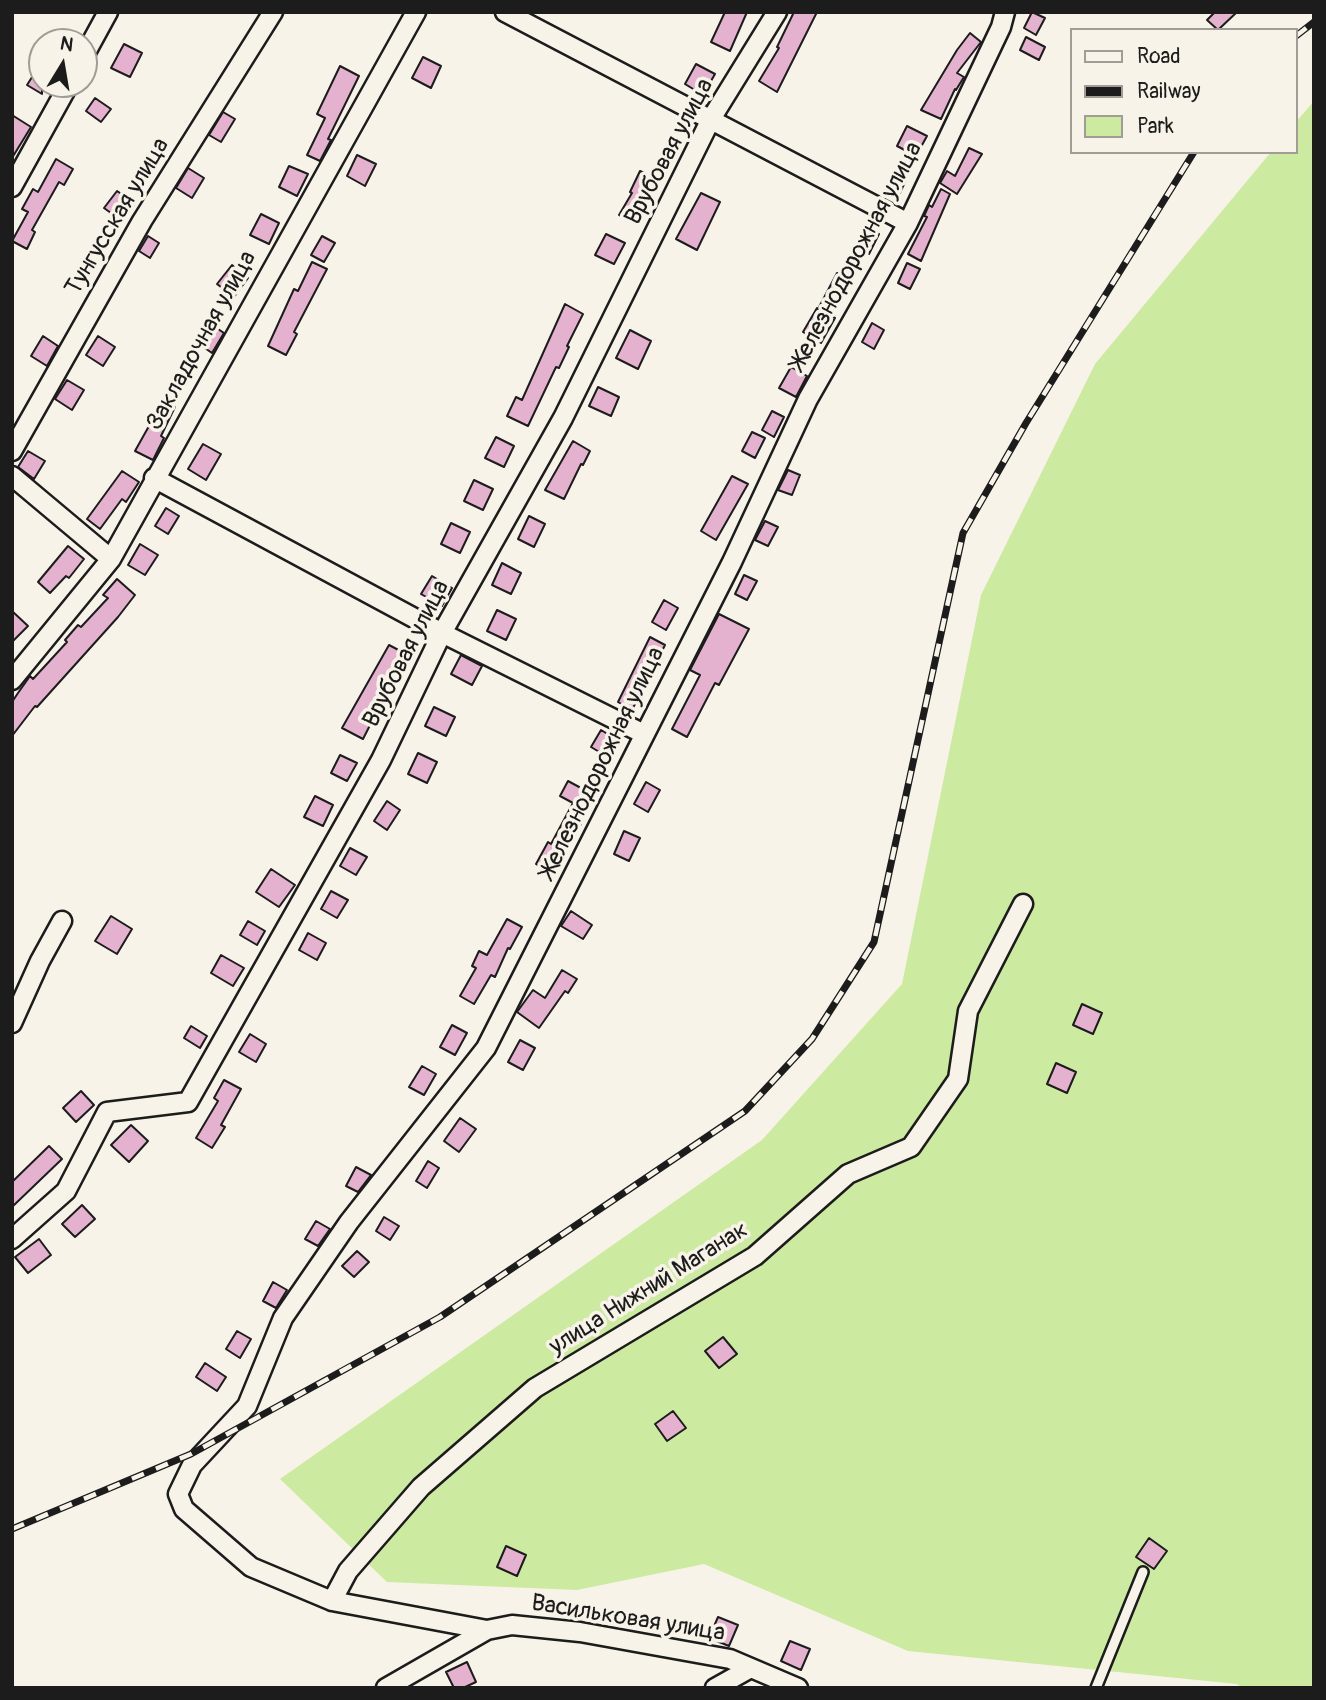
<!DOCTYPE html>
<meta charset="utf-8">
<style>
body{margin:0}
#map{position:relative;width:1326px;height:1700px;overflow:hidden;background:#f7f3e8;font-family:Pangolin,sans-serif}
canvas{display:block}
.frame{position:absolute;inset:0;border:14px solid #1c1c1c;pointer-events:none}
.legend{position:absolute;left:1070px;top:28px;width:228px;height:126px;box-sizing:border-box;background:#f7f3e8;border:2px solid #9f9d96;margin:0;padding:9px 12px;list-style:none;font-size:21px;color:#1c1c1c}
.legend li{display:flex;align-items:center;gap:14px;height:35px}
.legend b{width:35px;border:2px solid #9f9d96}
.north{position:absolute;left:28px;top:28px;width:70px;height:70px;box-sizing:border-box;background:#f7f3e8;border:2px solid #9f9d96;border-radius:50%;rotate:11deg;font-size:19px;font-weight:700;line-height:28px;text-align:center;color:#1c1c1c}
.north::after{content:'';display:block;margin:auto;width:24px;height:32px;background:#1c1c1c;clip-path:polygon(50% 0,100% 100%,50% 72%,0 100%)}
</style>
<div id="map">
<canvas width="1326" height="1700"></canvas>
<div class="frame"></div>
<ul class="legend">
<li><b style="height:9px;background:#f7f3e8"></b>Road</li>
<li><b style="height:9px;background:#1c1c1c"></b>Railway</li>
<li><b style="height:19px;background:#cdeaa1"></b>Park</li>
</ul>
<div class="north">N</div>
</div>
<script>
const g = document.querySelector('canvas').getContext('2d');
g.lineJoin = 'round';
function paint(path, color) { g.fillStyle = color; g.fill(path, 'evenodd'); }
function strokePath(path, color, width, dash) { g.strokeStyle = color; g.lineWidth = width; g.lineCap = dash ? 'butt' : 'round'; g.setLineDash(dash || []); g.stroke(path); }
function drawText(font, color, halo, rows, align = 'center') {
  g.font = font + ' Pangolin,sans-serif'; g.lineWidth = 7; g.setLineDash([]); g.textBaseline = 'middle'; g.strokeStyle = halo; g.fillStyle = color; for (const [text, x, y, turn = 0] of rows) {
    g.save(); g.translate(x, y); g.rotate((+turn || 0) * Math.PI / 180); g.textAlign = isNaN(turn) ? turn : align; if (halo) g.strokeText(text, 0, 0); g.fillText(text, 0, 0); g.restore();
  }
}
const green = new Path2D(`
 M1314,101V1688H1242L1237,1684L908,1651L704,1564L577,1590L387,1582L280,1479L762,1140L902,984L981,595L1095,364L1271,152H1296V122Z`);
const building = new Path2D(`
 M725,12H747L730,51L711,42Z
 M794,12H817L777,92L759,81L779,48L777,47Z
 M1032,12L1045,18L1036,35L1024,28Z
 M1215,12H1237L1218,30L1207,20Z
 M970,33L981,42L957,73L964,77L956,90L955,89L941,119L921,110L957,50Z
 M1026,37L1045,47L1039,60L1020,50Z
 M124,44L142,53L130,77L111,68Z
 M423,57L441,66L431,88L412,78Z
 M696,64L715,74L703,95L685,84Z
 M340,66L359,76L328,139L331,140L320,161L307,155L325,118L317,114Z
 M34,74L42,79V94L27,85Z
 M95,98L111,109L101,122L86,111Z
 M223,112L235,119L221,142L209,135Z
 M12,115L31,127L12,158Z
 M907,126L927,136L916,156L897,146Z
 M969,148L982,154L957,194L940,183L947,171L955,176Z
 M357,155L376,164L365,186L347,176Z
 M56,159L73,169L64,185L59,182L32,230L35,232L27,249L12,241L28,212L22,209L33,189L38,192Z
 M289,166L308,174L297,196L279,187Z
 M188,168L204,178L192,198L176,188Z
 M640,171L659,180L649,201L646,200L632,223L619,215L632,193L630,192Z
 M893,173L906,180L898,197L885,190Z
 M941,189L950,194L921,261L908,254L927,217L924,216L929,205L932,207Z
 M117,191L135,203L122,221L104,208Z
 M701,193L720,202L697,250L676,239Z
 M261,214L279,223L269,244L250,235Z
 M866,228L879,234L869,254L856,247Z
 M606,234L625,243L614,264L595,255Z
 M148,236L159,243L150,258L139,251Z
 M322,236L335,243L324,262L311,255Z
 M312,262L327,269L294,332L297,334L286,355L268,346L294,289L298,291Z
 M907,263L920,269L910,289L898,283Z
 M232,265L248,278L234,297L217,284Z
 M837,273L849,279L831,316L835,318L821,343L803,332L817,308L818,309Z
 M565,304L583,314L567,346L569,347L559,368L556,367L528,426L507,416L516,397L522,400Z
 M872,323L884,330L874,349L862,342Z
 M212,325L224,333L212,353L199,344Z
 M630,330L651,341L638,369L616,358Z
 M43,336L58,346L47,366L31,356Z
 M98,336L115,347L103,366L86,355Z
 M791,367L807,376L796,397L779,388Z
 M67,380L84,390L72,410L55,399Z
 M598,387L619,397L611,416L589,406Z
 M163,401L175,407L161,436L164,438L153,460L135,451Z
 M772,411L784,417L774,437L762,430Z
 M752,432L765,438L755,458L742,451Z
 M496,437L514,446L504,467L485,458Z
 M573,441L590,451L583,465L581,464L564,499L545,490Z
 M203,444L221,454L206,480L188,469Z
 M28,451L45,461L34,479L18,467Z
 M788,470L800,475L792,495L778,490Z
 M122,471L139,482L126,502L122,499L100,529L87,519Z
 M732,476L748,484L716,540L701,531Z
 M474,480L493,489L483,510L464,501Z
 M166,508L179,516L168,534L155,526Z
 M529,516L545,524L534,547L518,539Z
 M765,521L778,527L768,546L755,540Z
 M451,523L470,532L460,553L441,544Z
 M140,544L158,555L145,575L128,565Z
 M68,546L84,559L69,578L66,576L50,593L38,582Z
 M502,563L521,573L511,594L492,585Z
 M744,575L757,581L747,600L735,594Z
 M432,576L452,588L442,606L421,594Z
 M117,579L135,595L118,617L37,707L35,706L12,736V702L18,693L30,676L33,679L67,642L65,640L78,625L81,627L108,598L103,595Z
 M664,600L678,608L666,630L652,622Z
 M497,610L516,619L506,640L487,631Z
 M12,611L28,626L12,642Z
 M719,614L749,629L719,685L715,683L687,737L672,729L700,675L690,670Z
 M650,637L665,645L632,710L618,702Z
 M389,645L406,654L363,739L342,728Z
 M461,655L482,666L472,685L451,674Z
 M434,707L455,717L446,736L425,726Z
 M601,730L616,739L606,756L591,747Z
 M418,753L437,762L427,783L408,774Z
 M340,755L357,763L347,781L331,773Z
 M568,781L581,788L583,785L592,790L577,819L582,822L570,844L567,842L550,873L536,864L548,842L551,844L573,803L560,796Z
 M646,782L660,790L648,812L634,804Z
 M315,796L333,805L323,826L304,817Z
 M387,801L400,810L387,830L374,821Z
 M624,831L640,838L629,861L614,854Z
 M350,848L367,857L356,875L340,866Z
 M271,869L295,885L279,907L256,892Z
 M331,891L348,900L337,918L321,909Z
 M571,911L592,925L583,939L561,926Z
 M111,916L132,929L117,954L95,941Z
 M507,919L522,927L510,949L508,948L495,977L491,975L474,1004L460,996L476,968L472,966L479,951L487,955Z
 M248,921L265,931L257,945L240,935Z
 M308,933L326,943L317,960L299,950Z
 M221,955L244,968L233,986L211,973Z
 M562,970L577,979L568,993L565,991L539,1028L517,1012L533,990L545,998Z
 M1082,1004L1102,1013L1093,1034L1073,1025Z
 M452,1025L467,1033L455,1055L440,1047Z
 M191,1026L207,1036L200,1048L184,1038Z
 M250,1034L266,1044L256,1062L239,1052Z
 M520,1040L535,1048L523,1070L508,1062Z
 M1056,1063L1076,1072L1067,1093L1047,1084Z
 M422,1066L436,1074L424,1095L409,1087Z
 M224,1080L241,1089L221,1125L225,1127L212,1148L196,1138L218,1101L214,1098Z
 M81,1091L94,1105L76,1122L63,1108Z
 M460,1118L476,1129L459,1152L444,1141Z
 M131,1125L148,1141L129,1162L111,1145Z
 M49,1146L62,1159L12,1207V1182Z
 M428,1161L439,1168L427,1188L416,1181Z
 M356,1167L371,1175L358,1192L346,1186Z
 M82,1205L95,1219L75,1237L62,1224Z
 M384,1217L399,1226L390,1240L376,1231Z
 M316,1221L330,1229L318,1246L305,1239Z
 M39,1239L51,1255L28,1273L15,1257Z
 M357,1251L369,1262L354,1277L342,1266Z
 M273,1282L287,1290L276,1308L263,1301Z
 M237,1331L251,1339L240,1358L226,1349Z
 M723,1337L737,1354L719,1368L705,1351Z
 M205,1363L226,1377L217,1391L196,1377Z
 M673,1411L686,1428L667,1441L655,1424Z
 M1149,1538L1167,1551L1154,1569L1136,1557Z
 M506,1546L526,1555L517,1576L497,1567Z
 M718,1617L738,1625L729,1646L709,1638Z
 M790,1641L810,1649L801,1670L781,1661Z
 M467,1662L476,1682L463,1688H454L446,1672Z`);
const lane = new Path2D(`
 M1096,1688L1143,1572`);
const street = new Path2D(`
 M505,12L908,223
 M84,56L108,12
 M12,187L69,84
 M12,451L142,221L273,12
 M12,476L111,559
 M154,478L442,633L644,734
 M12,680L111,559L416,12
 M12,1023L40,961L62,921
 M12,1239L66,1191L107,1112L188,1102L381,760L442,633L563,418L711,119L777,12
 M332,1601L348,1571L421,1487L535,1388L755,1256L848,1174L911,1147L958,1079L968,1011L1023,904
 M386,1688L487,1630
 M715,1688L749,1669
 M798,1688L730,1659L580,1632L512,1625L487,1630L332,1601L251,1567L184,1509L178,1494L192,1465L247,1406L283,1318L349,1222L486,1048L732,562L808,399L908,223L1001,27L1005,12`);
const rail = new Path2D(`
 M1296,36L1314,22
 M12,1529L191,1454L440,1317L745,1111L812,1039L874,942L963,533L1026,423L1194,152`);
const streetNames = [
 ["Врубовая улица",670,152,-62],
 ["Тунгусская улица",118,217,-59],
 ["Железнодорожная улица",857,256,-62],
 ["Закладочная улица",202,341,-61],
 ["Врубовая улица",407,654,-63],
 ["Железнодорожная улица",603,763,-64],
 ["улица Нижний Маганак",649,1289,-32],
 ["Васильковая улица",628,1619,9]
];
paint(green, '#cdeaa1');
paint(building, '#e4b1ce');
strokePath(building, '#1c1c1c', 2);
strokePath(lane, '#1c1c1c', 14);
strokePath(street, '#1c1c1c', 23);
strokePath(lane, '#f7f3e8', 9);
strokePath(street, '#f7f3e8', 18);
strokePath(rail, '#1c1c1c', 7);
strokePath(rail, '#f7f3e8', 4.5, [13]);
drawText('24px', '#1c1c1c', '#f7f3e8', streetNames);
</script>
